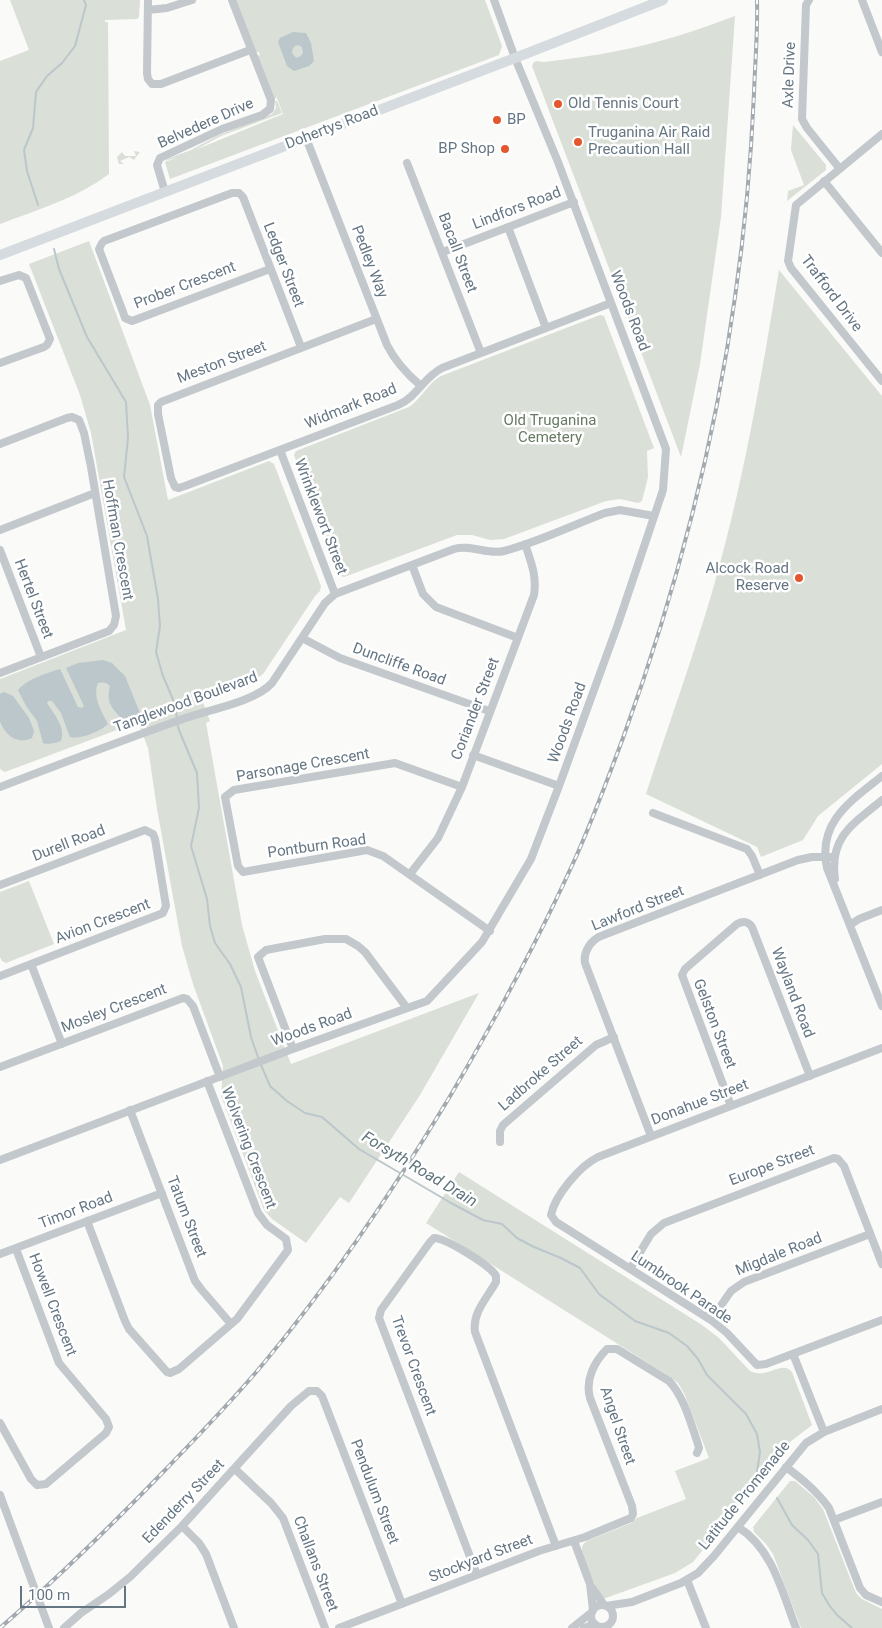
<!DOCTYPE html>
<style>
body{margin:0}
#map{position:relative;width:882px;height:1628px;overflow:hidden;background:#fafaf8;font-family:Roboto,sans-serif}
canvas{display:block}
.scale{position:absolute;left:20px;top:1586px;width:106px;height:22px;box-sizing:border-box;border:2px solid #657683;border-top:0;padding-left:6px;font-size:15px;line-height:18px;white-space:nowrap;color:#657683;-webkit-text-stroke:4px #fff;paint-order:stroke}
</style>
<div id="map">
<canvas width="882" height="1628"></canvas>
<div class="scale">100 m</div>
</div>
<script>
const g = document.querySelector('canvas').getContext('2d');
g.lineJoin = 'round';
function paint(path, color) { g.fillStyle = color; g.fill(path, 'evenodd'); }
function strokePath(path, color, width, dash) { g.strokeStyle = color; g.lineWidth = width; g.lineCap = dash ? 'butt' : 'round'; g.setLineDash(dash || []); g.stroke(path); }
function drawText(font, color, halo, rows, align = 'center') {
  g.font = font + ' Roboto,sans-serif'; g.lineWidth = 5; g.setLineDash([]); g.textBaseline = 'middle'; g.strokeStyle = halo; g.fillStyle = color; for (const [text, x, y, turn = 0] of rows) {
    g.save(); g.translate(x, y); g.rotate((+turn || 0) * Math.PI / 180); g.textAlign = isNaN(turn) ? turn : align; if (halo) g.strokeText(text, 0, 0); g.fillText(text, 0, 0); g.restore();
  }
}
const green = new Path2D(`
 M10,0H140L139,17L137,19L105,20V22H108L109,174C77,198 37,210 0,224V61L29,50Z
 M235,0H485L502,46L499,55L170,179L165,162L178,157L165,161L167,159L191,150L219,135L272,114L276,108L275,101H277L282,113L221,136L195,150L283,114L276,96V98L274,99L257,56L260,55L259,52H256Z
 M735,16L721,217L700,364L681,457L532,66L534,62L537,61L544,62C568,59 593,56 617,51C657,44 697,30 735,16Z
 M793,125L826,165V170L787,201L788,191L804,185L791,150Z
 M134,151L140,152L134,160L129,157L120,161L124,164H119L117,157L122,152L125,156H136Z
 M89,241L150,405L168,500L269,461L274,464L321,586L320,591L315,596L263,674L251,683L203,702L210,721L206,723L242,925L255,971L291,1064L479,993L420,1095L349,1203L340,1197L306,1243L272,1219L264,1210L221,1096L223,1066L193,984L182,946L157,809L148,748L138,722L5,772L1,770L0,768V679L126,630L91,433L80,395L29,264Z
 M779,270L882,396V764L818,816L803,840L761,857L757,847L646,794C667,729 691,663 711,596C742,490 761,380 779,270Z
 M600,315L604,316L654,448L647,451L648,477L642,501L638,503L620,499L606,501L504,539L490,540L472,535H457L344,577L340,576L294,455L296,451L409,407C422,398 427,384 441,376Z
 M29,881L54,944L6,963L2,961L0,957V892Z
 M459,1172L702,1325L719,1338L750,1371C767,1380 782,1359 792,1372L812,1425L790,1442L693,1562L675,1573L603,1599C598,1590 579,1556 582,1547C583,1544 584,1543 587,1541L631,1523L637,1518L686,1499L675,1471L709,1458L684,1393L678,1383L667,1375L426,1223Z
 M790,1481H795L814,1497L823,1509L856,1593L862,1599L882,1609V1628H801L773,1554L766,1544L754,1532L753,1527Z`);
const water = new Path2D(`
 M293,32L306,33L311,43L314,61L309,66L294,71L287,66L278,42L280,38ZM298,45L302,47L303,53L301,56L296,58L292,53L293,48L295,46Z
 M103,660L112,663L125,676L140,713C135,719 130,719 122,719C111,707 106,702 110,686C107,682 102,682 98,683C92,697 102,712 108,724C101,731 80,740 70,737L61,713L52,701H48L47,703C54,715 66,726 61,741C55,743 49,745 43,743L37,721L26,706L18,690C27,679 47,673 60,669L78,707L82,708L84,706L66,668L78,663Z
 M4,692L13,696L29,718L34,731L32,738C18,745 6,736 0,722C0,715 0,702 0,694Z`);
const stream = new Path2D(`
 M38,205L27,171L24,150L33,128L36,92L47,76L62,63L75,46L86,5L84,0
 M54,249L59,269L87,337L126,402L128,438L124,477L147,536L158,599L160,626L156,652L163,676L174,702L177,718
 M177,723L179,730L197,773L199,808L191,846L207,899L210,926L215,943L230,964L241,987L251,1037L259,1060
 M261,1065L270,1086L287,1101L305,1113L322,1117L359,1149L451,1203L483,1220L502,1224L517,1238L534,1247L561,1258L580,1268L599,1294L635,1321L669,1333L687,1346L698,1359L707,1375L746,1414L757,1434L760,1452L757,1472L760,1480
 M777,1498L792,1525L808,1540L818,1554L822,1593L829,1605L837,1615L852,1628`);
const minor = new Path2D(`
 M148,0L147,73L148,79L152,84H161L250,50
 M809,0L806,5L802,119L807,128L840,169
 M862,0L882,52
 M148,10L167,8L192,0
 M882,134L796,205L788,261L791,268L882,381
 M306,138L387,345C395,361 408,375 421,386
 M407,163L481,353
 M824,181L882,253
 M165,192L157,165L160,158L222,129L262,115L270,109L271,100L232,0
 M508,227L546,328
 M443,252L574,202
 M270,269L132,321L125,318L123,312L99,249L102,243L104,241L232,193H239L243,197L301,347
 M0,281L19,275L26,278L50,339L47,345L44,347L0,363
 M376,319L161,402L158,405V414L171,478L175,487L179,488L185,486L398,405C417,397 424,377 442,368L611,303
 M0,444L67,418L72,417L79,420L84,433L91,467L116,616L114,625L109,631L0,673
 M280,450L335,594
 M0,530L95,493
 M0,550L41,657
 M412,565L423,594L436,607L518,638
 M302,638L340,658L489,711
 M473,755L559,786
 M882,776C851,801 817,822 827,868L882,1006
 M0,787C60,764 120,741 180,720C205,710 254,703 272,683L325,603L335,594L454,549C471,544 487,555 504,551C536,543 573,525 605,513L620,510L654,516
 M462,787L395,763L234,790L225,797L238,866L243,872L367,850L383,856L490,931
 M653,813L747,849L752,856L760,875
 M410,874L438,838L462,787L534,595C537,576 531,562 525,544
 M835,879C829,837 853,824 882,800
 M0,885L145,830L153,834L155,839L166,906L163,913L158,915L0,976
 M850,925L859,919L882,910
 M31,964L62,1044
 M882,1048L598,1157C580,1166 555,1195 551,1215L556,1222L711,1320L727,1333L757,1365L766,1364L882,1320
 M293,1049L258,957L266,950L325,939H346L358,946L365,952L407,1008
 M0,1067L183,998L187,999L193,1006L220,1077
 M731,1106L682,975L685,969L737,924C743,921 748,921 752,927L810,1076
 M130,1110L195,1281L201,1289L231,1324
 M651,1136L585,963C583,952 591,940 601,936L798,860L812,857H834
 M500,1142V1131L503,1125L596,1045L614,1037
 M0,1160L290,1050L427,1001L482,942L531,859L559,786L618,624L663,490L666,449L558,162L515,58L494,0
 M87,1221L125,1321L129,1329L167,1372L170,1373L179,1369L237,1319L288,1250L286,1239L267,1225L258,1213L207,1081
 M0,1254L162,1193
 M630,1269L651,1234L664,1223L834,1158L838,1159L844,1166L882,1264
 M711,1320L731,1291L744,1282L870,1234
 M793,1354L824,1432
 M0,1423L31,1479L37,1485L46,1484L106,1433L109,1427L106,1419L59,1363L16,1249
 M786,1467C802,1479 817,1491 829,1508L860,1588L866,1595L882,1602
 M235,1469L271,1503L283,1518L325,1628
 M0,1495L49,1628
 M834,1520L882,1502
 M182,1526L199,1543L206,1554L234,1628
 M738,1527C773,1549 782,1592 796,1628
 M574,1541L590,1584L593,1610
 M477,1575L379,1318L381,1310L430,1242L434,1238C446,1238 491,1266 496,1276V1282C487,1298 472,1313 475,1332L556,1546
 M687,1580L706,1628
 M591,1586L604,1605
 M591 1616a11 11 0 1 1 22 0a11 11 0 1 1-22 0Z
 M606,1606L632,1602L681,1583L698,1573L714,1556L806,1443L824,1432L882,1409
 M64,1628L81,1613L109,1594L130,1577L182,1526L291,1406L309,1391H317L322,1396L402,1604
 M339,1628L539,1551L585,1537L631,1518L633,1514L632,1506L590,1398C585,1380 594,1362 607,1349H617L669,1381C684,1397 690,1421 697,1441L699,1448L697,1453
 M572,1628L592,1612
 M584,1628L595,1624`);
const major = new Path2D(`
 M0,255L515,58L663,0`);
const rail = new Path2D(`
 M0,1628C59,1577 114,1523 168,1467C200,1434 233,1400 263,1364C332,1281 393,1191 449,1098C495,1020 538,941 575,859C593,819 608,778 623,738C675,595 714,448 735,297C745,229 751,161 754,93C755,62 758,31 757,0`);
const markers = [
 [558,104,5,"#e4572e"],
 [497,120,5,"#e4572e"],
 [578,142,5,"#e4572e"],
 [505,149,5,"#e4572e"],
 [799,578,5,"#e4572e"]
];
const streetNames = [
 ["Axle Drive",790,75,-88],
 ["Belvedere Drive",206,124,-24],
 ["Dohertys Road",332,128,-21],
 ["Lindfors Road",517,209,-21],
 ["Bacall Street",457,253,69],
 ["Pedley Way",369,262,69],
 ["Ledger Street",283,265,69],
 ["Prober Crescent",185,286,-21],
 ["Trafford Drive",831,294,53],
 ["Woods Road",629,311,69],
 ["Meston Street",222,363,-21],
 ["Widmark Road",351,407,-22],
 ["Wrinklewort Street",320,517,69],
 ["Hoffman Crescent",117,540,80],
 ["Hertel Street",33,599,69],
 ["Duncliffe Road",399,665,20],
 ["Tanglewood Boulevard",186,703,-20],
 ["Coriander Street",476,709,-69],
 ["Woods Road",568,723,-70],
 ["Parsonage Crescent",303,766,-10],
 ["Durell Road",69,844,-21],
 ["Pontburn Road",317,847,-8],
 ["Lawford Street",638,909,-22],
 ["Avion Crescent",103,922,-21],
 ["Wayland Road",792,993,69],
 ["Mosley Crescent",114,1009,-21],
 ["Gelston Street",714,1024,69],
 ["Woods Road",312,1028,-20],
 ["Ladbroke Street",541,1074,-41],
 ["Donahue Street",700,1103,-21],
 ["Wolvering Crescent",248,1148,69],
 ["Europe Street",772,1166,-21],
 ["Timor Road",76,1211,-21],
 ["Tatum Street",186,1217,69],
 ["Migdale Road",779,1255,-22],
 ["Lumbrook Parade",681,1288,34],
 ["Howell Crescent",52,1305,69],
 ["Trevor Crescent",413,1366,70],
 ["Angel Street",617,1426,71],
 ["Pendulum Street",374,1492,69],
 ["Latitude Promenade",745,1496,-51],
 ["Edenderry Street",184,1502,-46],
 ["Stockyard Street",481,1559,-21],
 ["Challans Street",315,1564,69]
];
const poiNames = [
 ["Old Tennis Court",568,104],
 ["BP",507,120],
 ["Truganina Air Raid",588,133],
 ["Precaution Hall",588,150],
 ["BP Shop",495,149,"right"],
 ["Alcock Road",789,569,"right"],
 ["Reserve",789,586,"right"]
];
const parkNames = [
 ["Old Truganina",550,421],
 ["Cemetery",550,438]
];
const waterNames = [
 ["Forsyth Road Drain",419,1170,31]
];
paint(green, '#dadfd7');
paint(water, '#bbc7cb');
strokePath(stream, '#bbc7cb', 2);
strokePath(minor, '#c3c8cc', 8);
strokePath(major, '#d6dbdf', 10);
strokePath(rail, '#a2aab0', 4);
strokePath(rail, '#fff', 2, [5.5]);
for (const [x, y, r, color] of markers) { const dot = new Path2D(); dot.arc(x, y, r, 0, 2 * Math.PI); g.fillStyle = color; g.fill(dot); strokePath(dot, '#fff', 2); }
drawText('15px', '#657683', '#fff', streetNames);
drawText('15px', '#657683', '#fff', poiNames, 'left');
drawText('15px', '#687a64', '#fff', parkNames);
drawText('italic 16px', '#60757c', '#fff', waterNames);
</script>
